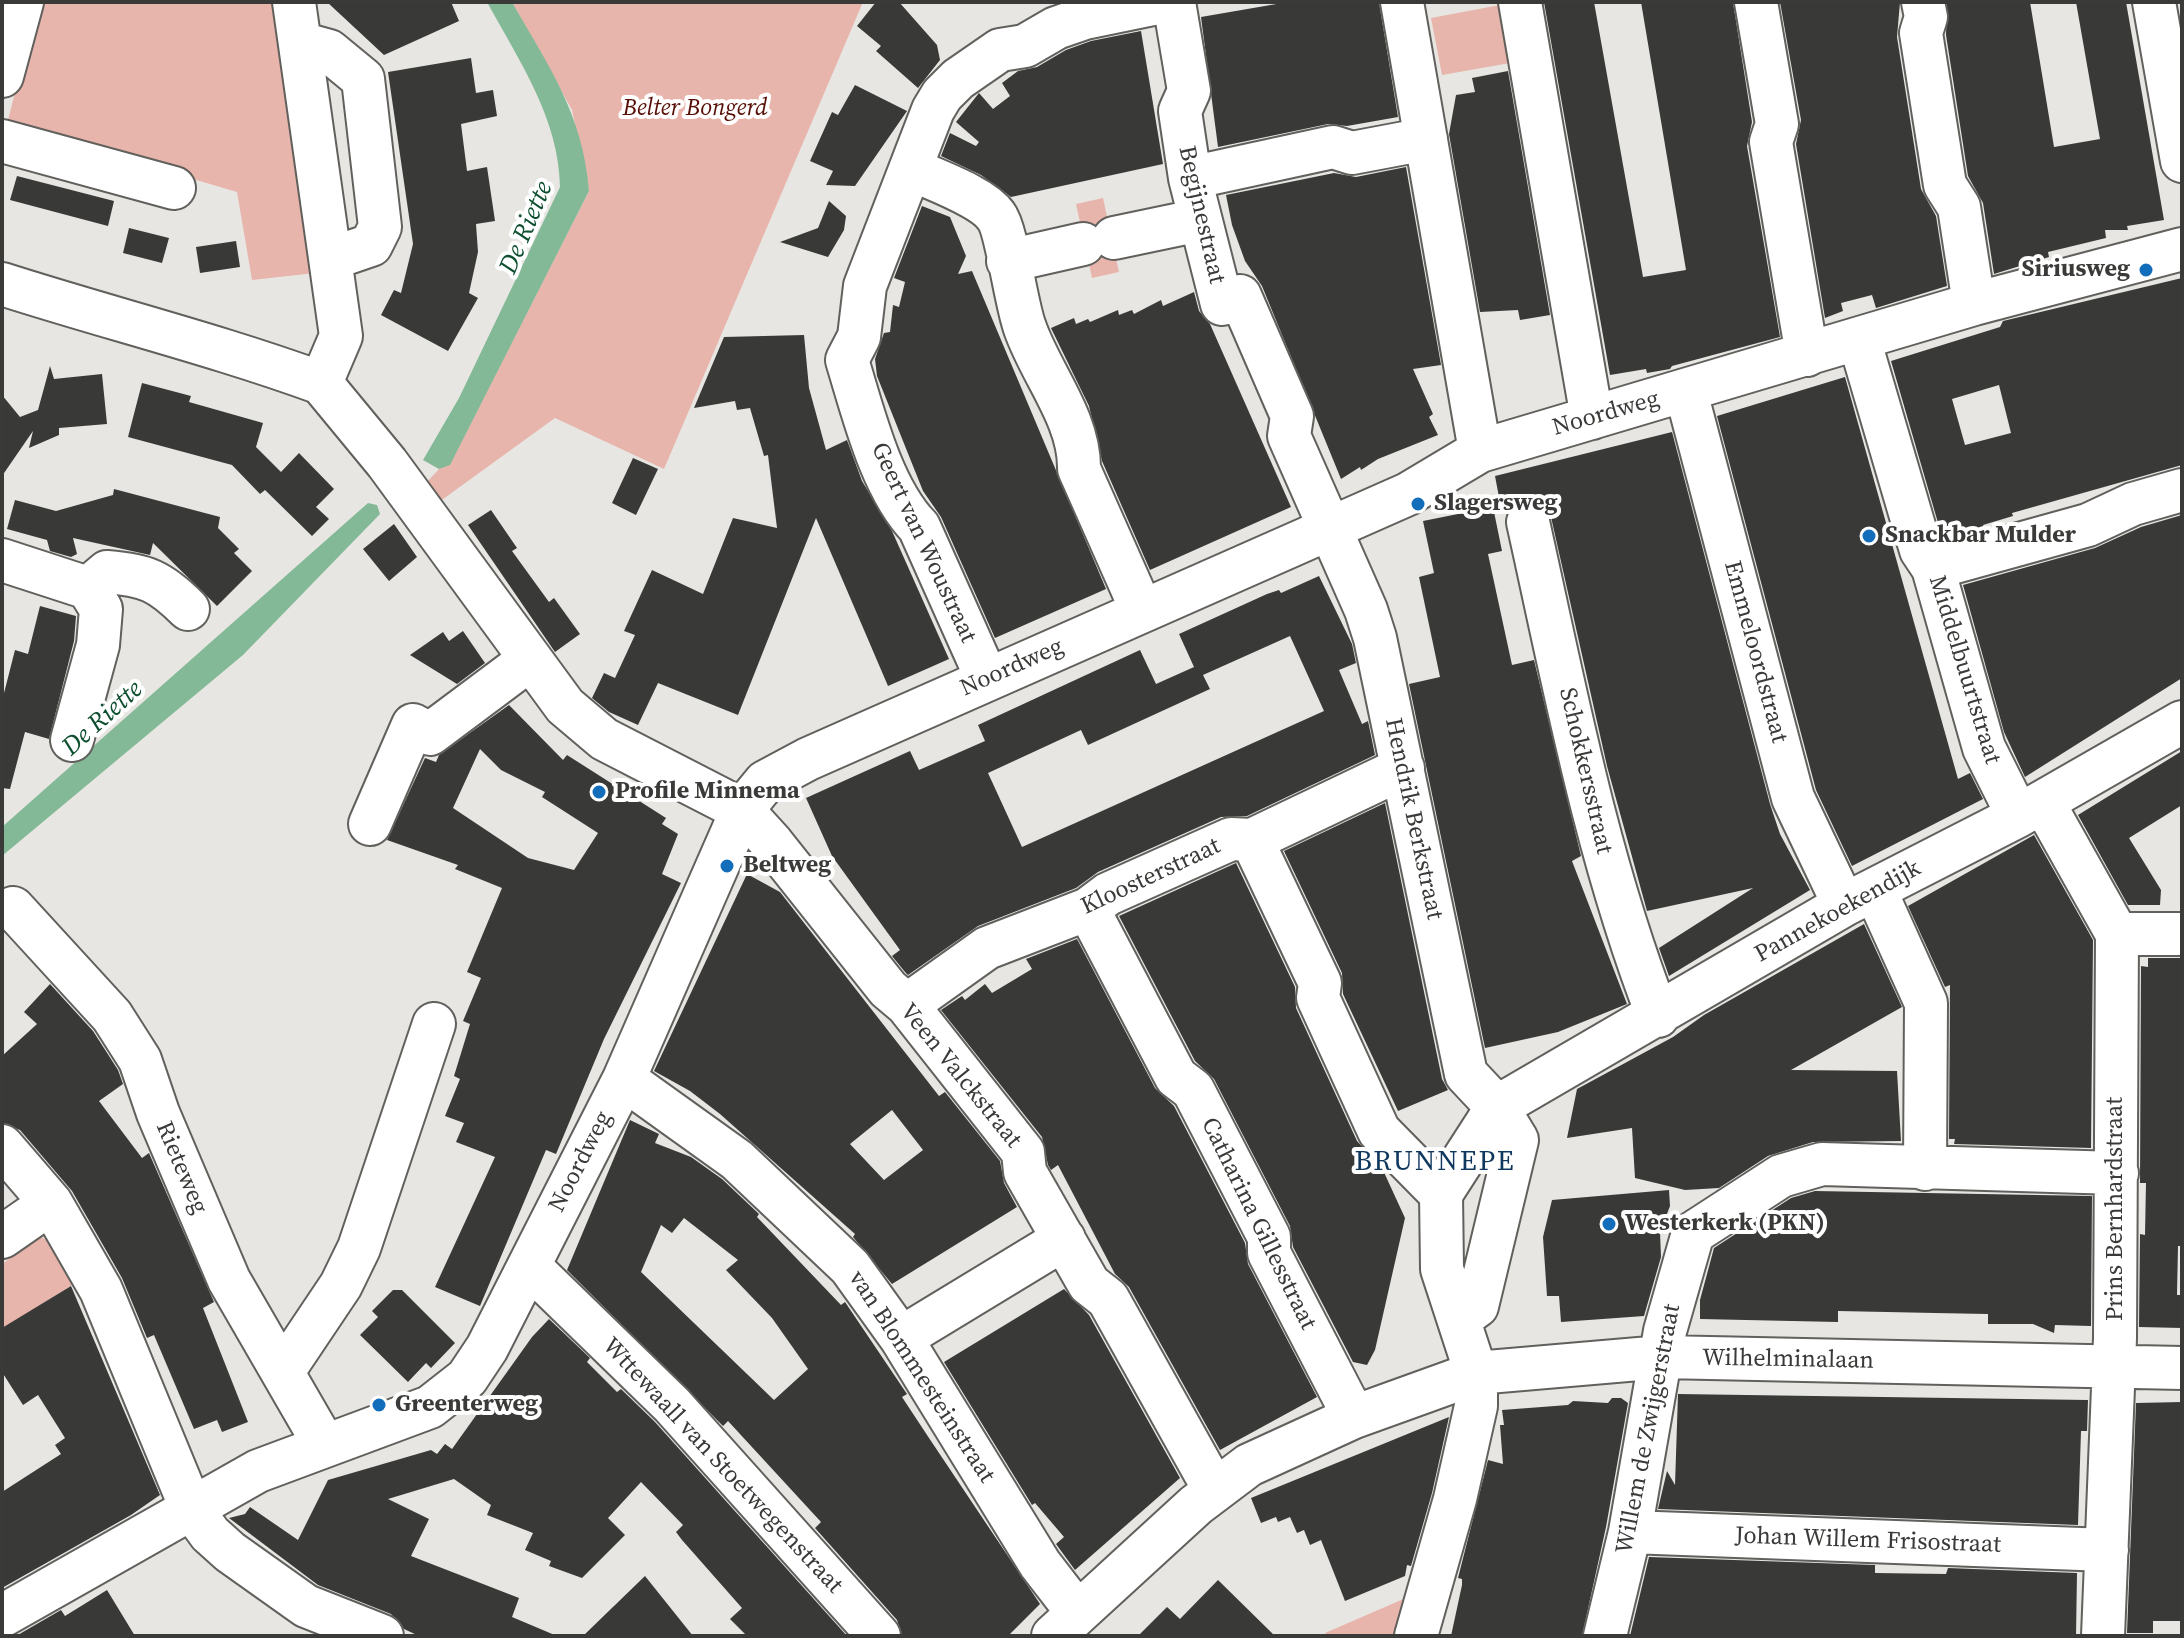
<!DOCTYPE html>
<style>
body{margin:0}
#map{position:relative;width:2184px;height:1638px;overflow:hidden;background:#e7e6e2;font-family:"Source Serif 4",serif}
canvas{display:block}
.frame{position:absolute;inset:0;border:4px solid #3a3a38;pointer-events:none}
</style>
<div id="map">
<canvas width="2184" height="1638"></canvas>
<div class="frame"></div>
</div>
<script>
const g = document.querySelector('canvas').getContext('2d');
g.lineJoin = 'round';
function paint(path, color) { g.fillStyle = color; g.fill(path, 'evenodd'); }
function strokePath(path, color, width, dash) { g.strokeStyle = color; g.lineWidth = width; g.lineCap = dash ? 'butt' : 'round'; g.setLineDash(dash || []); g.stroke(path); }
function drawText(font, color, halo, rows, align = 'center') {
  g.font = font + ' "Source Serif 4",serif'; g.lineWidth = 8; g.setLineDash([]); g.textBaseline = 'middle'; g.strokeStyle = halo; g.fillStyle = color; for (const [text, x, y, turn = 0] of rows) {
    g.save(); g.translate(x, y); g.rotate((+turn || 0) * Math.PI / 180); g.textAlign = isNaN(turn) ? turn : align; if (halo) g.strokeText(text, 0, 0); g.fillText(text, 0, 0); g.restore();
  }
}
const green = new Path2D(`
 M38,2H281L324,272L252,280L237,192L7,124Z
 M512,2H863L664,469L555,418L439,502L426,483L439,469L450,464L589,191L572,110Z
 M1500,5L1510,63L1442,75L1431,18Z
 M1103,198L1119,272L1092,278L1076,204Z
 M40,1237L57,1243L77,1282L2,1329V1264Z
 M1415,1594L1394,1636H1328L1325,1633Z`);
const water = new Path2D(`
 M487,2H512C549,67 583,114 589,191L450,465L439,469L423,460L459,398L560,187C559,118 519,61 487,2Z
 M368,503L377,505L380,514L243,655L2,856V827Z`);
const building = new Path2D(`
 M327,2H451L459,21L384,55Z
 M876,2H899L937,45L940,60L918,88L876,51L881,46L857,26Z
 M1288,2H1379L1398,117L1347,126L1328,124L1218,147L1201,17Z
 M1544,2H1594L1643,277L1686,270L1641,2H1733L1752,122L1747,146L1780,337L1672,366L1670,369L1647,373L1646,369L1610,375Z
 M1780,2H1900L1897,37L1921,189L1936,216L1947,286L1876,308L1872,295L1841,303L1843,311L1825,318L1796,144L1801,120Z
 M1947,2H2030L2054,147L2100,139L2076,2H2126L2164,220L2127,226L2128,230H2105L2106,238L2048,252L2049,257L1994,274L1983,203L1968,176L1946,35Z
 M1141,31L1163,164L1011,197L981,175L941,156L950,133L976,146L979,142L956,122L979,93L993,109L1010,96L1002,83L1018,71L1037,67L1066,50L1091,41Z
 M471,58L476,93L493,90L497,116L461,124L467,171L487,167L495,221L476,224L478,252L469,293L478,298L448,351L381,315L394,290L401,293L413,244L388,72Z
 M1508,71L1550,315L1520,320L1518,310L1480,312L1449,134L1456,95L1475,92L1472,78Z
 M855,85L907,111L855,186L826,185L833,171L810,161L832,112L838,115Z
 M1406,167L1441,365L1413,369L1433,414L1429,417L1438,435L1378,459L1361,470L1360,467L1341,479L1262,286L1245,261L1232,225L1226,195L1334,173L1356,177Z
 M17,176L114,201L108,226L10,200Z
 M829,201L846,216L844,230L828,257L780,242L818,228Z
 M922,206L950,217L966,256L958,274L972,271L1106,589L995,638L941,517L923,491L877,376L875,359L884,333L890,332L893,305L899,307L905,282L894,278Z
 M129,228L169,238L162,263L123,253Z
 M236,241L240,267L200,273L196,247Z
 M2182,278V465L2012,513L2013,516L1983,525L1984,529L1943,540L1891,361L2000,327L2003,321ZM1999,385L2011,433L1965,445L1952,399Z
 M1194,292L1199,311L1210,324L1291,507L1150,570L1102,461L1089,406L1051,328L1074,318L1076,324L1088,319L1090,322L1118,310L1119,315L1132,310L1134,314L1161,300L1163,306Z
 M804,335L809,388L826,450L847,440L862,481L892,531L949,659L888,686L816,518L738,715L658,683L638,725L609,712L592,698L604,673L615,678L635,635L624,631L652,570L703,594L733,518L777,528L768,455L764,456L750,408L737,410L735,401L694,408L724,337Z
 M50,366L54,379L102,374L107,424L59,428V435L29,448L33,431L2,476V395L20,417L38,410Z
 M1845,377L1958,779L1970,773L1983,799L1852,866L1816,790L1717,416Z
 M142,383L191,396L189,402L263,423L256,447L281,472L299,453L334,489L316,507L329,519L312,536L265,490L260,494L232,465L128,437Z
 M1672,432L1770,804L1780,834L1810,890L1669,976L1659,948L1753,888L1647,911L1607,766L1551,517L1545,505L1535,499H1522L1502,513L1495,476Z
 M633,458L658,469L636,515L612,503Z
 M114,489L220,517L218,528L239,549L234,553L252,571L217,606L153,543L150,555L73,538L77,554L71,557L50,551L47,540L7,529L15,500L56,511L113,495Z
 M1493,507L1502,551L1488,554L1512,665L1534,660L1581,856L1572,861L1627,1004L1558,1032L1485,1048L1409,684L1440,677L1419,577L1434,573L1423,521Z
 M491,510L517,548L512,551L549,602L554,598L580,634L555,652L468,525Z
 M2182,515V678L2025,777L2004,732L1963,585L2095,548L2141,527Z
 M394,524L417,557L389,581L363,549Z
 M1319,576L1352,644L1356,663L1339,670L1362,724L1368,721L1375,755L1247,816L1221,817L1098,872L1076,888L978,926L908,975L905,972L892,956L900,950L832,856L806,798L910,751L919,770L985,741L978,725L1140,650L1156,684L1194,667L1179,634L1267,594L1279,590L1281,593ZM1290,636L1324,711L1022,847L988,773L1081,730L1088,745L1210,689L1203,675Z
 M40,606L76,616L74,641L49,739L25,732L10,789L2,788V701L15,650L28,654Z
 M463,631L485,663L457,684L410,655L443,632L449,641Z
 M509,705L563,760L567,755L666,818L662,824L678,834L662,874L681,883L604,1039L556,1154L546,1150L480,1306L435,1287L495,1157L456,1142L464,1123L445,1116L460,1079L454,1076L470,1024L463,1021L481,978L467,972L502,888L455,869L458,865L387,840L425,758L436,762L439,755ZM480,749L501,770L545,792L542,797L598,833L574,870L528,858L453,808Z
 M2182,751V805L2129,838L2161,890L2160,905H2128L2078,815Z
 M1385,803L1442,1079L1448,1090L1398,1111L1343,994L1342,973L1284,851Z
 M2034,835L2093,940L2091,1148L1954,1144L1955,1139H1949L1950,985L1945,987L1908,906Z
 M1236,863L1295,987L1296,1008L1357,1141L1382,1168L1405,1218L1375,1350L1367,1365L1353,1362L1293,1247L1290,1226L1214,1079L1195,1061L1119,916Z
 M747,874L780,892L939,1096L945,1092L1000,1161L1004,1183L1017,1207L892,1284L853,1237L855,1234L720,1114L690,1091L654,1071ZM892,1110L923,1150L884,1180L850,1144Z
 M1864,924L1902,1007L1791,1070L1897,1071L1901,1141L1813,1142L1768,1156L1719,1188L1685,1190L1635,1178L1632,1128L1567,1138L1577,1089L1673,1037L1704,1015Z
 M1077,939L1155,1088L1174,1106L1245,1243L1248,1264L1317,1397L1220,1450L1129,1287L1115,1274L1058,1165L1051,1170L1048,1165L1042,1137L941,1010L962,996L965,1000L985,984L992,993L1032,969L1026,959Z
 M2148,958H2182V1246H2178L2177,1295H2182V1328L2139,1327L2140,1234L2145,1235L2146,1183H2140L2141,966L2148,967Z
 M50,984L93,1031L118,1070L123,1084L99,1101L142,1158L149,1153L214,1302L203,1308L248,1422L222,1432L217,1420L194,1429L154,1335L147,1338L122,1278L72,1191L20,1130L2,1123V1056L37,1024L24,1012Z
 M630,1120L659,1134L655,1143L691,1157L722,1179L759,1214L757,1217L841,1305L845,1302L907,1394L902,1397L929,1438L1040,1604L1008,1636H902L897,1620L815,1528L821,1522L728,1421L723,1426L567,1270ZM684,1218L738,1260L726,1270L772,1318L808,1369L774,1400L641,1272L661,1225L672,1233Z
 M1669,1190L1670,1206L1660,1232L1661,1257L1644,1316L1561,1322L1559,1296H1547L1543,1237L1552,1200Z
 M1815,1191L2092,1196L2091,1326L2055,1325L2054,1333L2033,1324H1988V1314L1935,1313L1838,1311V1322L1700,1319V1300L1714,1248L1791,1198Z
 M71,1286L160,1495L131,1515L2,1588V1492L61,1454L55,1445L65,1438L38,1395L23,1405L2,1372V1328Z
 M1064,1289L1089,1315L1180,1478L1075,1570L1056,1544L1064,1537L1035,1503L1032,1505L944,1362Z
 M393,1290H402L455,1343L431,1368L426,1363L408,1382L360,1335L378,1317L372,1311Z
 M549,1319L590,1358L587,1362L617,1392L621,1389L655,1422L847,1636H747L730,1619L742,1608L682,1540L676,1532L683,1525L641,1482L608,1518L625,1535L582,1578L549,1566L551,1561L525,1550L533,1533L487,1515L491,1505L454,1479L388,1499L429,1519L411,1556L519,1598L512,1617L557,1636H419L404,1629L391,1614L318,1585L229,1518L245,1514L250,1507L298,1540L328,1480L431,1450L437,1454L445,1444L452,1449L532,1337Z
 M1678,1394L2088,1400L2087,1431H2081L2078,1525L1658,1509L1667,1471L1675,1485Z
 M1612,1398H1621L1628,1403L1606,1527L1582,1636H1451L1462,1585V1579L1458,1578L1488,1460L1503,1464L1500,1425H1504L1502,1410L1568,1405L1573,1401L1608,1403Z
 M2182,1402V1621H2153V1633H2127L2136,1403Z
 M1449,1417L1432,1493L1411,1566L1407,1565L1405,1576L1345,1601L1321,1540L1310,1545L1304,1530L1297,1533L1290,1517L1278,1522L1276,1517L1261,1523L1251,1498Z
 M1649,1557L1875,1565V1573L1946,1574L1948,1568L2077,1573L2076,1636H1630Z
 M645,1576L693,1636H583Z
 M1218,1580L1275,1636H1138L1167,1607L1180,1619Z
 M107,1590L135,1636H16L61,1610L65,1616Z`);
const minor = new Path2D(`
 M294,2L341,336L321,383
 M1174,2L1189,91L1180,111L1190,178L1222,304L1240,296L1292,416L1289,436L1366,610L1375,638L1466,1074L1497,1107L1517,1140L1477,1306L1459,1319
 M1402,2L1480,451
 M1520,2L1592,418
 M1756,2L1777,124L1771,142L1807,355
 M1923,2L1926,17L1921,33L1945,185L1959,207L1974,304
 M2154,2L2182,161
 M300,43L329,51L363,79L380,227L371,245L333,258
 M2,76L22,2
 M2,141L174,188
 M911,169C934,180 982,196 996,216C1007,230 1016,305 1025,328C1041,374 1080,419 1079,469L1142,611
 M1190,178L1333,147L1352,153L1426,139
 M1114,238L1200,220
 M1008,261L1083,244
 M2,284C108,318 217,345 321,383
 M1859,339L1921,550L1933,568L1984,748L2018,816
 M321,383L387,463L565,706L604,739L742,810L772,843L888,989L907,1005L1023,1152L1025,1172L1089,1284L1108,1299L1214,1489
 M1686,392L1793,798L1844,905
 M1528,522C1565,689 1596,856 1658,1016
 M2,560L88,588L101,609L98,645L72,740
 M1933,568L2088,525L2133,504L2182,490
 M88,588L107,572C146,575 160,581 188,609
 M987,679L919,527C881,488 863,412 847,360L859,337L865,286L933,110L942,95L958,79L1000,50L1025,46L1056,28L1085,18L1163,2
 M2043,802L2117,934L2115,1338L2103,1636
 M370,824L413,725L430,734L529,660
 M1252,840L1320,983L1318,998L1379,1131L1441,1194
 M1875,890L1926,1003L1925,1169
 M13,908L112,1016L140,1060L158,1113L229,1280L325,1446
 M1088,909L1176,1077L1193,1090L1269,1237V1253L1354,1417
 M2117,934H2182
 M907,1005L987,948L1088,909L1108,894L1231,839L1252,840L1403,768
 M624,1079L737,1160L850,1267L901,1338L1040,1564L1077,1612
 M2,1146L51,1203L101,1290L191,1508L210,1534L230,1552L306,1606L382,1636
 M2,1237L51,1203
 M529,1266L672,1405L879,1636
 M901,1338L1064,1239
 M284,1370L341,1285L359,1248L434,1024
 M1630,1532L2107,1550
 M2,1616L258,1471L430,1407L467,1378L487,1348L624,1079L742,810L765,782L808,759L1408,494L1480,451L1974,304L2182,249
 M1053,1636L1196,1505L1249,1465L1354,1417L1476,1373L1662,1357L2182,1368
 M1416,1636L1455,1499L1476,1406V1373L1442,1269L1441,1194L1497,1107L1844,905L2018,816L2182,722
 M1605,1636L1630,1532L1665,1331L1693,1233L1781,1176L1822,1164L2117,1173`);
const markers = [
 [2146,270,8,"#126dba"],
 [1418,504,8,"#126dba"],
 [1869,536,8,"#126dba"],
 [599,792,8,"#126dba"],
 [727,866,8,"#126dba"],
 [1609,1224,8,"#126dba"],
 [379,1405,8,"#126dba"]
];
const parkNames = [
 ["Belter Bongerd",695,109]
];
const streetNames = [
 ["Begijnestraat",1201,215,77],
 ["Noordweg",1606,414,-16],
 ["Geert van Woustraat",923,543,65],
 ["Emmeloordstraat",1755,652,75],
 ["Noordweg",1012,668,-24],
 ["Middelbuurtstraat",1964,670,73],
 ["Schokkersstraat",1585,771,77],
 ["Hendrik Berkstraat",1413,819,78],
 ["Kloosterstraat",1151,877,-25],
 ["Pannekoekendijk",1838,912,-29],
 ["Veen Valckstraat",960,1076,51],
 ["Noordweg",581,1162,-63],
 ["Rieteweg",181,1168,67],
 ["Prins Bernhardstraat",2116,1209,-90],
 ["Catharina Gillesstraat",1258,1224,64],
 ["Wilhelminalaan",1788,1360,1],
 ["van Blommesteinstraat",921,1377,57],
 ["Willem de Zwijgerstraat",1649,1429,-79],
 ["Wttewaall van Stoetwegenstraat",722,1466,47],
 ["Johan Willem Frisostraat",1868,1541,2]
];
const poiNames = [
 ["Siriusweg",2130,270,"right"],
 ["Slagersweg",1434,504],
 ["Snackbar Mulder",1885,536],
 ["Profile Minnema",615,792],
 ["Beltweg",743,866],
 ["Westerkerk (PKN)",1625,1224],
 ["Greenterweg",395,1405]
];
const waterNames = [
 ["De Riette",527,228,-67],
 ["De Riette",103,719,-42]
];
const quarterNames = [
 ["BRUNNEPE",1435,1163]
];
paint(green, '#e8b5ac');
paint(water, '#84b997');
paint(building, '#393a37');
strokePath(minor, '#61605d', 46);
strokePath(minor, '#fff', 42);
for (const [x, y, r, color] of markers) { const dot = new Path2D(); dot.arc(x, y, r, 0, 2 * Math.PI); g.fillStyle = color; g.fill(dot); strokePath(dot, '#fff', 3); }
drawText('italic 24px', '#560e06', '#fff', parkNames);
drawText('24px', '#3a3a38', '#fff', streetNames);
drawText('bold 24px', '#3a3a38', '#fff', poiNames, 'left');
drawText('italic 26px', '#0d4f2f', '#fff', waterNames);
g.letterSpacing = '2px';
drawText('28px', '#10385e', '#fff', quarterNames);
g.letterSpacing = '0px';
</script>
